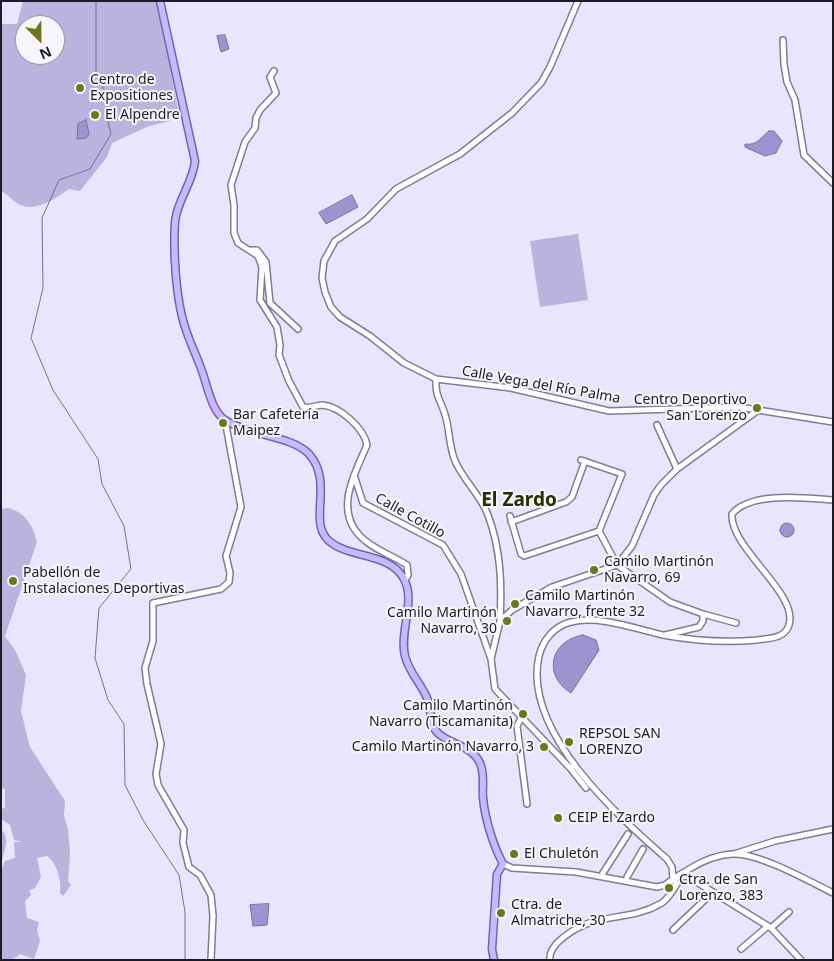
<!DOCTYPE html>
<meta charset="utf-8">
<style>
body{margin:0}
#map{position:relative;width:834px;height:961px;overflow:hidden;background:#e8e5fd;font-family:"Noto Sans",sans-serif}
canvas{display:block}
.frame{position:absolute;inset:0;border:2px solid #1d1b26;pointer-events:none}
.north{position:absolute;left:15px;top:15px;width:50px;height:50px;box-sizing:border-box;background:#f5f5fb;border:1px solid #9f9ea6;border-radius:50%;rotate:157deg;font-size:14px;font-weight:700;line-height:20px;text-align:center;color:#1d1b26}
.north::after{content:'';display:block;margin:auto;width:18px;height:22px;background:#70741b;clip-path:polygon(50% 0,100% 100%,50% 72%,0 100%)}
</style>
<div id="map">
<canvas width="834" height="961"></canvas>
<div class="frame"></div>
<div class="north">N</div>
</div>
<script>
const g = document.querySelector('canvas').getContext('2d');
g.lineJoin = 'round';
function paint(path, color) { g.fillStyle = color; g.fill(path, 'evenodd'); }
function strokePath(path, color, width, dash) { g.strokeStyle = color; g.lineWidth = width; g.lineCap = dash ? 'butt' : 'round'; g.setLineDash(dash || []); g.stroke(path); }
function drawText(font, color, halo, rows, align = 'center') {
  g.font = font + ' "Noto Sans",sans-serif'; g.lineWidth = 4; g.setLineDash([]); g.textBaseline = 'middle'; g.strokeStyle = halo; g.fillStyle = color; for (const [text, x, y, turn = 0] of rows) {
    g.save(); g.translate(x, y); g.rotate((+turn || 0) * Math.PI / 180); g.textAlign = isNaN(turn) ? turn : align; if (halo) g.strokeText(text, 0, 0); g.fillText(text, 0, 0); g.restore();
  }
}
const green = new Path2D(`
 M23,1H158L178,110L170,114L171,121L149,126L112,143L107,157L80,191L69,189C55,199 31,216 14,201C9,197 7,194 1,191V24H17ZM25,25H55V55H25Z
 M578,234L588,300L540,307L530,241Z
 M8,508C25,512 33,525 37,542L5,636L16,652L26,675L21,711L30,747L65,801L64,816L68,829L70,854L68,881L71,885L63,896L60,893C62,881 57,863 47,856L37,858L41,877L35,888L29,890L31,895L25,901L27,918L39,922L37,930L40,941L34,959L20,954L12,960H1V871L5,861L15,858L14,842H23L14,840L10,825L1,819V810L5,807V789L1,788V509Z
 M3,831C10,840 3,855 1,864V832Z`);
const water = new Path2D(`
 M225,35L229,49L221,52L217,36Z
 M86,120L89,134L86,138L77,139L78,124Z
 M769,131H774L782,141L776,153L765,156L745,147V144C757,146 761,137 769,131Z
 M352,195L358,207L326,224L319,213Z
 M780 530a7 7 0 1 1 14 0a7 7 0 1 1-14 0Z
 M583,635L596,640L599,650L571,693C543,676 549,641 583,635Z
 M269,904L267,925L253,926L250,905Z`);
const stream = new Path2D(`
 M96,1V72L109,100L105,109L111,134L90,169L59,180L42,218L43,288L31,338L53,390L98,459L102,484L124,526L131,569L99,608L95,658L108,700L124,724L125,785L143,820L179,875L185,912V960`);
const minor = new Path2D(`
 M578,1L550,67L541,83L512,113L460,154L396,189L367,219L335,241L324,261L322,278L325,292L331,307L340,317L370,336L404,363L436,379L511,388L609,411L739,407L833,422
 M783,40L784,64L787,82L795,100L804,155L833,183
 M274,71L270,77L276,93L260,110L256,118L255,128L245,142L231,185L234,205V233L238,243L258,256L262,267L260,300L277,327L280,345L279,355L289,381L303,407C310,409 316,405 323,405C340,407 364,428 367,445C355,473 334,509 360,536C372,549 392,555 407,565L408,575L405,580
 M252,250H257L266,262L270,303L298,329
 M436,379C435,399 442,401 446,418C450,433 449,449 456,463C465,482 481,496 488,515C501,550 502,584 500,621
 M657,425L677,469
 M354,475L363,503L443,545L461,574L491,659
 M510,516L521,554L524,556L599,531L622,474L581,460
 M511,522L566,502L572,497L585,461
 M599,531L617,565L670,602L703,614V621L699,627L665,635
 M703,614L736,623
 M521,718L517,726L527,804
 M575,765L570,768L495,689L491,659L500,621L512,610L552,587L617,565L632,546L654,495L661,485L677,469L757,411
 M570,768L586,788
 M734,854L775,841L833,829
 M503,864L512,868L576,872L657,887L665,885L673,879L672,867L667,859C617,815 522,731 539,656C543,640 554,626 571,622C600,615 635,629 663,635C695,641 725,643 757,640C769,638 785,639 789,625C799,593 730,549 732,514C751,491 805,498 833,500
 M603,873L628,834
 M627,877L643,849
 M676,878L687,876L771,928L801,960
 M673,879C692,867 710,855 733,854C759,853 809,881 833,893
 M771,928L789,912
 M673,930L713,892
 M741,949L768,926
 M211,960L213,916L211,895L200,875L189,867L183,843L184,830L158,785L156,774L161,744L147,684L145,668L153,641V603L221,589L229,582L230,573L226,556L241,507L225,420
 M550,960C549,953 553,948 557,943C592,909 625,924 660,904C668,900 672,891 677,884L673,879`);
const major = new Path2D(`
 M160,1L195,161C193,183 177,200 175,222C173,252 176,302 186,330C191,345 198,359 203,374C208,389 212,411 225,420C247,435 293,436 309,454C334,482 308,521 328,540C348,559 390,552 404,579C416,601 399,632 405,656C409,673 421,683 427,698C433,710 427,724 439,734C452,745 472,746 480,763C485,774 482,787 483,798C485,819 493,845 503,864L497,874L492,949L494,960`);
const markers = [
 [80,88,5,"#70741b"],
 [95,115,5,"#70741b"],
 [757,408,5,"#70741b"],
 [223,423,5,"#70741b"],
 [594,570,5,"#70741b"],
 [13,581,5,"#70741b"],
 [515,604,5,"#70741b"],
 [507,621,5,"#70741b"],
 [523,714,5,"#70741b"],
 [569,742,5,"#70741b"],
 [544,747,5,"#70741b"],
 [558,818,5,"#70741b"],
 [514,854,5,"#70741b"],
 [669,888,5,"#70741b"],
 [501,913,5,"#70741b"]
];
const poiNames = [
 ["Centro de",90,80],
 ["Expositiones",90,96],
 ["El Alpendre",105,115],
 ["Centro Deportivo",747,400,"right"],
 ["San Lorenzo",747,416,"right"],
 ["Bar Cafetería",233,415],
 ["Maipez",233,431],
 ["Camilo Martinón",604,562],
 ["Navarro, 69",604,578],
 ["Pabellón de",23,573],
 ["Instalaciones Deportivas",23,589],
 ["Camilo Martinón",525,596],
 ["Navarro, frente 32",525,612],
 ["Camilo Martinón",497,613,"right"],
 ["Navarro, 30",497,629,"right"],
 ["Camilo Martinón",513,706,"right"],
 ["Navarro (Tiscamanita)",513,722,"right"],
 ["REPSOL SAN",579,734],
 ["LORENZO",579,750],
 ["Camilo Martinón Navarro, 3",534,747,"right"],
 ["CEIP El Zardo",568,818],
 ["El Chuletón",524,854],
 ["Ctra. de San",679,880],
 ["Lorenzo, 383",679,896],
 ["Ctra. de",511,905],
 ["Almatriche, 30",511,921]
];
const streetNames = [
 ["Calle Vega del Río Palma",541,385,10],
 ["Calle Cotillo",410,516,29]
];
const districtNames = [
 ["El Zardo",519,501]
];
paint(green, '#b9b3dd');
paint(water, '#9d93cf');
strokePath(water, '#776f9c', 1);
strokePath(stream, '#776f9c', 1);
strokePath(minor, '#807c97', 8);
strokePath(major, '#7462b2', 9);
strokePath(minor, '#fff', 5);
strokePath(major, '#c8b8fe', 6);
for (const [x, y, r, color] of markers) { const dot = new Path2D(); dot.arc(x, y, r, 0, 2 * Math.PI); g.fillStyle = color; g.fill(dot); strokePath(dot, '#f5f5fb', 2); }
drawText('14px', '#1d1b26', '#f5f5fb', poiNames, 'left');
drawText('14px', '#1d1b26', '#f5f5fb', streetNames);
drawText('bold 19px', '#2a2c02', '#f5f5fb', districtNames);
</script>
